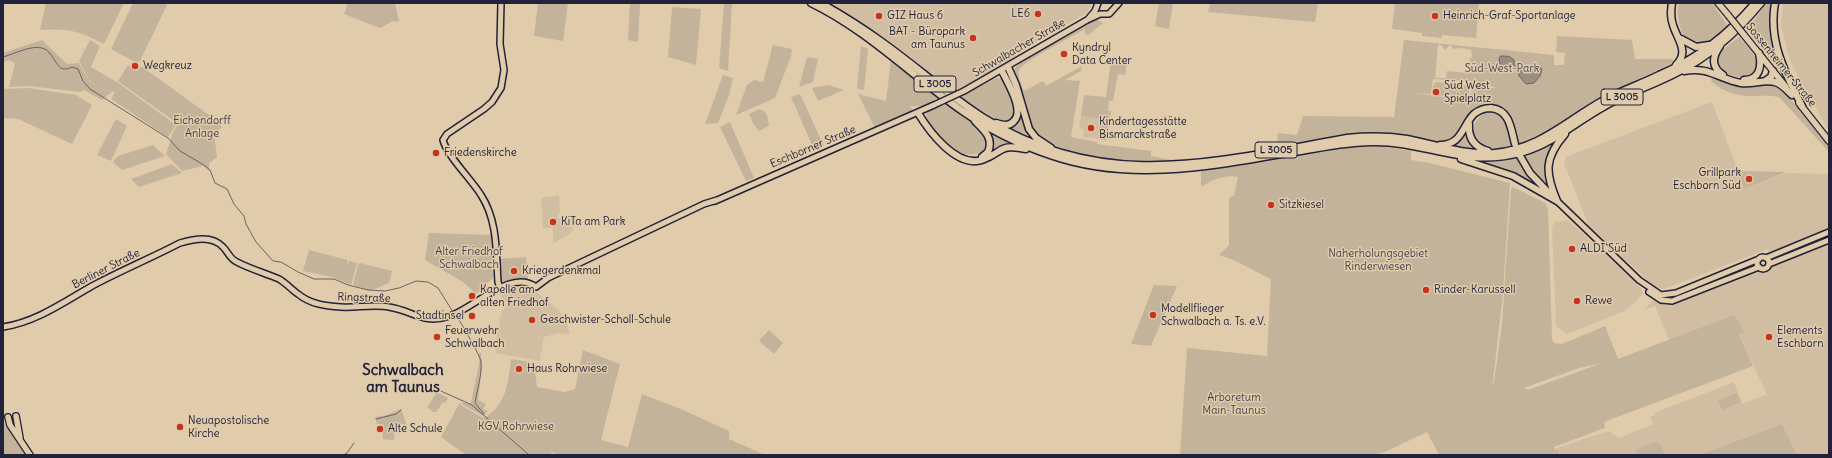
<!DOCTYPE html>
<meta charset="utf-8">
<style>
body{margin:0}
#map{position:relative;width:1832px;height:458px;overflow:hidden;background:#e0ccab;font-family:Delius,sans-serif}
canvas{display:block}
.frame{position:absolute;inset:0;border:4px solid #22223b;pointer-events:none}
</style>
<div id="map">
<canvas width="1832" height="458"></canvas>
<div class="frame"></div>
</div>
<script>
const g = document.querySelector('canvas').getContext('2d');
g.lineJoin = 'round';
function paint(path, color) { g.fillStyle = color; g.fill(path, 'evenodd'); }
function strokePath(path, color, width, dash) { g.strokeStyle = color; g.lineWidth = width; g.lineCap = dash ? 'butt' : 'round'; g.setLineDash(dash || []); g.stroke(path); }
function drawText(font, color, halo, rows, align = 'center') {
  g.font = font + ' Delius,sans-serif'; g.lineWidth = 3; g.setLineDash([]); g.textBaseline = 'middle'; g.strokeStyle = halo; g.fillStyle = color; for (const [text, x, y, turn = 0] of rows) {
    g.save(); g.translate(x, y); g.rotate((+turn || 0) * Math.PI / 180); g.textAlign = isNaN(turn) ? turn : align; if (halo) g.strokeText(text, 0, 0); g.fillText(text, 0, 0); g.restore();
  }
}
const built = new Path2D(`
 M830,3H1091V5L1088,12L1030,46L992,72L953,92Z
 M1783,3H1829V131L1793,67L1788,54L1781,25Z
 M1712,102L1745,189L1786,173L1829,174V455H1797L1782,424L1699,455H1560L1557,448L1589,437L1609,431L1619,438L1653,424L1650,417L1655,415L1654,413L1734,382L1742,404L1767,394L1739,335L1745,332L1734,316L1669,340L1655,306L1643,311L1653,300L1667,306L1776,265L1768,249L1677,284L1665,289L1656,288L1589,226L1564,163L1566,157L1584,150Z
 M1081,116L1102,119L1098,139L1083,137L1084,131L1079,126Z
 M559,195L560,212L557,217L574,229L568,235L553,243V228H543L541,198Z
 M1568,220L1641,288L1643,293L1637,301L1622,312L1567,334L1556,326L1552,227L1555,222Z
 M527,285L559,310L567,323L570,334L558,333L544,337L540,361L495,353L497,333L502,311L508,304L499,294L502,291Z`);
const green = new Path2D(`
 M46,3H124L104,44C80,31 67,28 40,30Z
 M133,3H164L167,5L140,61L137,63L111,49Z
 M348,3H395L399,22L393,21L380,28L344,14Z
 M538,3H568L563,41L534,36Z
 M630,3H640L638,42L628,40Z
 M724,3H732L728,71L719,68Z
 M1159,3H1173L1169,29L1155,26Z
 M1210,3H1318L1315,22L1208,12Z
 M1395,3H1479L1476,38L1442,35V38L1422,36V33L1392,29Z
 M1679,3H1712L1728,26C1721,32 1711,40 1702,43C1681,48 1675,17 1679,3Z
 M1767,3H1772C1769,28 1773,49 1783,73L1782,74L1747,30Z
 M672,7L701,9L696,65L668,57Z
 M1096,19L1103,23L1088,35L1085,34V29C1075,35 1022,62 1019,70C1017,75 1022,86 1024,91L1043,81L1046,86L1082,66L1081,71L1065,80L1080,81L1071,137L1097,142V144L1151,151V156L1182,162L1136,164L1075,154L1045,142L1032,130L1014,74C1014,70 1014,68 1017,66C1036,49 1073,32 1096,19Z
 M1557,36L1632,40L1635,59H1673L1672,63L1596,99L1549,131L1520,144C1516,126 1513,106 1490,105C1466,104 1469,135 1449,142C1433,147 1417,133 1401,134C1381,136 1361,136 1340,137C1319,139 1298,144 1277,147L1278,133L1297,135L1303,116L1394,117L1404,40L1554,55V65H1564L1565,53L1556,52ZM1438,45H1441L1445,50L1450,45L1454,49L1461,48L1471,50L1472,57L1469,59L1471,62L1470,71L1468,73L1447,71L1446,78H1435ZM1433,79L1475,81L1497,88H1472L1470,101L1466,103L1458,99L1414,93L1431,94Z
 M1739,37C1745,44 1755,53 1757,62C1762,87 1711,78 1719,56C1721,49 1733,42 1739,37Z
 M42,40L67,64L79,63L89,81L99,87L89,80L79,61L90,40L100,46L91,67L120,84L176,125L168,137L111,99L115,92L105,89L113,91L102,100L84,90L79,92L29,86L9,87L15,63L9,60L3,62V53Z
 M773,45L792,49L791,56L775,98L736,115L747,85L754,80L763,82Z
 M861,46L868,49L864,90L857,89Z
 M807,57L818,59L813,82L799,87Z
 M891,60L939,99L923,106H910L912,109L911,112L875,128L858,94L886,101Z
 M1111,60L1127,63L1125,75L1118,74L1113,101H1109L1108,111H1111L1106,141L1098,139L1102,119L1081,116L1084,95L1106,97Z
 M128,65L137,71L141,66L216,120L222,127L214,133L217,157L209,163V171L203,166L182,171L166,154L173,132L178,124L118,81Z
 M723,75L733,78L729,95L718,123L705,124Z
 M1712,77L1748,86L1772,84L1781,88L1829,144V152L1780,98C1773,95 1765,96 1758,96C1740,97 1724,93 1711,81Z
 M996,78L1003,79C1010,91 1020,110 1011,122H1000L960,97Z
 M1436,82L1470,86L1468,100L1432,94L1433,86Z
 M828,85L844,90L818,101L812,88Z
 M28,88L76,95L92,105L72,144L18,119L3,118V89Z
 M800,94L824,146L818,149L812,145L791,97Z
 M946,104C961,114 990,127 986,150C964,166 932,137 926,115L928,111Z
 M759,109L764,111L767,115L769,126L759,131L754,125L749,114Z
 M1488,112C1507,113 1509,130 1512,145C1504,147 1495,150 1487,148C1467,143 1471,116 1488,112Z
 M1020,114L1029,134L1043,144L1027,140L1008,129L1017,124Z
 M116,119L127,126L111,161L97,155Z
 M730,122L754,178L746,181L720,127Z
 M978,123L1026,148C1007,143 1003,144 988,155L992,150V137Z
 M1468,128C1467,139 1470,146 1481,150L1443,146Z
 M1560,138C1544,155 1542,171 1552,193L1533,173L1523,156L1541,149Z
 M153,145L165,156L122,170L113,162L118,156Z
 M1380,146L1411,151V160L1430,163L1510,183L1503,292L1493,382L1490,385L1494,382L1502,324L1511,190L1513,187L1545,203L1548,209L1552,339L1554,343L1562,344L1605,326L1618,359L1734,315L1745,332L1739,335L1753,366L1604,422L1605,428L1554,447L1555,450L1557,448L1560,455H1439L1427,432L1387,451L1374,455H1180L1187,348L1267,356L1271,279C1253,271 1238,260 1219,255L1229,245V202L1230,197L1234,196L1238,177C1226,174 1211,180 1201,187V170L1260,162L1338,148ZM1602,363L1528,390L1524,388L1579,368Z
 M1516,157L1527,174L1540,188L1472,161H1493Z
 M172,164L182,173L139,187L131,179Z
 M1742,171L1786,172L1745,189L1738,173Z
 M429,233L491,235L493,278L476,294L463,282L425,260Z
 M309,250L348,260L347,264H348L349,261L357,263L351,285L332,277L303,271Z
 M526,257L528,280L519,278L503,283L500,278L499,259Z
 M360,263L392,271L389,283L370,291L353,285L358,264Z
 M1154,285L1177,286L1151,346L1131,344Z
 M769,330L783,343L774,354L759,341Z
 M583,350L620,364L601,440L628,447L642,394L683,410L729,431V439L765,455H556L552,452L550,455H466L441,437L459,404L483,418C506,408 509,380 511,359L530,362L535,371L537,387L565,392L575,389Z
 M478,353H481L482,367L478,400L486,404L483,409L488,411L483,416L460,403H471L480,358Z
 M437,392L448,398L445,403L443,402L436,412H431L433,408L431,410L427,407Z
 M1737,393L1741,402L1722,410L1718,400Z
 M401,409L407,426L404,424L395,425L394,440L383,439L382,424H377L375,417L387,415Z
 M3,421L26,455H3Z
 M1782,424L1797,455H1699Z
 M1655,442L1661,445L1665,455H1636V450Z`);
const water = new Path2D(`
 M1501,56C1507,56 1510,56 1514,60V65L1519,69L1527,66H1539L1542,69L1540,76L1534,83L1526,84L1519,76L1517,70L1511,67L1507,68L1500,64L1499,59Z`);
const stream = new Path2D(`
 M3,57C14,54 31,45 42,48C57,52 54,76 72,67L78,69L83,81L90,89L168,138L180,151L204,165L210,170L215,183L227,189L234,204L244,216L246,224L256,242L273,261L281,262L298,272L314,279H334L348,285L368,290L385,291L399,288L416,281L428,282L438,288L453,312
 M459,320C464,328 480,355 481,362C482,375 477,390 475,403L484,414
 M432,387L472,405L529,455
 M376,419L396,414L401,410
 M343,455L347,453L354,443`);
const tertiary = new Path2D(`
 M1089,18L1095,11L1098,3
 M964,91L1087,20L1100,14H1109L1119,3
 M715,201L934,105
 M1557,201L1639,280L1661,295L1676,293L1759,259
 M1757 263a6 6 0 1 1 12 0a6 6 0 1 1-12 0Z
 M1766,258L1829,232
 M1769,264L1829,240
 M500,288L498,282C496,253 498,221 481,195C472,180 447,156 443,140L447,134L484,109L492,102L501,88L504,70L500,44L501,3
 M1649,292L1661,300L1672,301L1759,267
 M3,327C36,322 64,302 92,286C120,271 151,258 180,243C194,239 212,235 223,247C228,252 230,259 237,262C250,269 265,273 279,279C286,283 292,290 298,294C310,304 325,306 341,307C356,308 374,304 389,307C414,311 423,325 450,316C475,308 511,268 536,287L548,278L704,204L717,200`);
const secondary = new Path2D(`
 M1718,3L1728,15
 M1744,35L1786,87
 M1799,103L1829,141
 M16,416L20,438
 M8,417L10,425L30,455`);
const trunk = new Path2D(`
 M811,3C867,30 911,75 961,110C988,129 1018,144 1050,155C1130,183 1213,166 1294,152C1320,148 1346,142 1372,142C1427,141 1465,169 1523,152C1554,143 1577,121 1605,106C1628,93 1653,85 1676,73C1709,57 1738,31 1761,3
 M821,3C842,15 863,28 882,42C917,67 948,95 984,118C1105,194 1217,161 1347,138C1367,136 1387,136 1407,139C1437,145 1463,155 1494,153C1540,149 1566,121 1604,100C1622,90 1641,84 1659,75C1697,59 1729,34 1755,3
 M1672,3C1671,10 1670,17 1673,25C1677,39 1690,52 1676,65
 M1775,3C1768,41 1785,73 1802,106
 M1681,39L1696,47L1709,45
 M1720,46C1712,57 1711,67 1723,75
 M1008,67L1016,85L1029,129L1036,138L1051,148
 M1684,71C1708,66 1719,79 1741,83C1752,85 1764,79 1775,82C1782,84 1787,90 1792,95
 M1744,80C1760,80 1762,66 1759,53
 M1765,81L1771,77L1773,71
 M918,113C929,131 956,168 982,160C1003,153 998,143 1026,149
 M975,121C984,130 994,138 988,152L982,157
 M996,123C1003,125 1009,127 1014,121C1025,110 1007,82 1002,71
 M1469,124C1468,138 1474,147 1488,151
 M1440,145C1462,145 1462,126 1474,114C1479,110 1485,108 1491,108C1510,110 1511,129 1515,144
 M1520,156L1530,173L1549,193
 M1461,159L1513,176L1557,201
 M1557,201C1545,173 1544,158 1565,134`);
const tertiaryBridge = new Path2D(`
 M934,105L964,91`);
const secondaryBridge = new Path2D(`
 M1728,15L1744,35`);
const markers = [
 [1038,14,4,"#c8321e"],
 [879,16,4,"#c8321e"],
 [1435,16,4,"#c8321e"],
 [973,38,4,"#c8321e"],
 [1064,54,4,"#c8321e"],
 [135,66,4,"#c8321e"],
 [1436,92,4,"#c8321e"],
 [1091,128,4,"#c8321e"],
 [436,153,4,"#c8321e"],
 [1749,179,4,"#c8321e"],
 [1271,205,4,"#c8321e"],
 [553,222,4,"#c8321e"],
 [1572,249,4,"#c8321e"],
 [514,271,4,"#c8321e"],
 [1426,290,4,"#c8321e"],
 [472,296,4,"#c8321e"],
 [1577,301,4,"#c8321e"],
 [1153,315,4,"#c8321e"],
 [472,316,4,"#c8321e"],
 [532,320,4,"#c8321e"],
 [437,337,4,"#c8321e"],
 [1769,337,4,"#c8321e"],
 [519,369,4,"#c8321e"],
 [180,427,4,"#c8321e"],
 [380,429,4,"#c8321e"]
];
const shields = [
 [935,84,42],
 [1622,97,42],
 [1276,150,42]
];
const shieldNames = [
 ["L 3005",935,84],
 ["L 3005",1622,97],
 ["L 3005",1276,150]
];
const poiNames = [
 ["LE6",1030,14,"right"],
 ["GIZ Haus 6",887,16],
 ["Heinrich-Graf-Sportanlage",1443,16],
 ["BAT - Büropark",965,32,"right"],
 ["am Taunus",965,45,"right"],
 ["Kyndryl",1072,48],
 ["Data Center",1072,61],
 ["Wegkreuz",143,66],
 ["Süd West",1444,86],
 ["Spielplatz",1444,99],
 ["Kindertagesstätte",1099,122],
 ["Bismarckstraße",1099,135],
 ["Friedenskirche",444,153],
 ["Grillpark",1741,173,"right"],
 ["Eschborn Süd",1741,186,"right"],
 ["Sitzkiesel",1279,205],
 ["KiTa am Park",561,222],
 ["ALDI Süd",1580,249],
 ["Kriegerdenkmal",522,271],
 ["Kapelle am",480,290],
 ["alten Friedhof",480,303],
 ["Rinder-Karussell",1434,290],
 ["Rewe",1585,301],
 ["Modellflieger",1161,309],
 ["Schwalbach a. Ts. e.V.",1161,322],
 ["Stadtinsel",464,316,"right"],
 ["Geschwister-Scholl-Schule",540,320],
 ["Feuerwehr",445,331],
 ["Schwalbach",445,344],
 ["Elements",1777,331],
 ["Eschborn",1777,344],
 ["Haus Rohrwiese",527,369],
 ["Neuapostolische",188,421],
 ["Kirche",188,434],
 ["Alte Schule",388,429]
];
const streetNames = [
 ["Schwalbacher Straße",1019,48,-30],
 ["Sossenheimer Straße",1781,65,51],
 ["Eschborner Straße",813,147,-23],
 ["Berliner Straße",106,269,-27],
 ["Ringstraße",364,298,2]
];
const parkNames = [
 ["Süd-West-Park",1502,69],
 ["Eichendorff",202,121],
 ["Anlage",202,134],
 ["Alter Friedhof",469,252],
 ["Schwalbach",469,265],
 ["Naherholungsgebiet",1378,254],
 ["Rinderwiesen",1378,267],
 ["Arboretum",1234,398],
 ["Main-Taunus",1234,411],
 ["KGV Rohrwiese",516,427]
];
const districtNames = [
 ["Schwalbach",403,371],
 ["am Taunus",403,388]
];
paint(built, '#d1bea2');
paint(green, '#c4b39b');
paint(water, '#9a8e81');
strokePath(water, '#6a6365', 1);
strokePath(stream, '#6a6365', 1);
strokePath(tertiary, '#22223b', 8);
strokePath(secondary, '#22223b', 8);
strokePath(trunk, '#22223b', 9);
strokePath(tertiary, '#e0ccab', 5);
strokePath(secondary, '#e0ccab', 5.5);
strokePath(trunk, '#e0ccab', 6);
strokePath(tertiaryBridge, '#22223b', 8, []);
strokePath(secondaryBridge, '#22223b', 8, []);
strokePath(tertiaryBridge, '#e0ccab', 5);
strokePath(secondaryBridge, '#e0ccab', 5.5);
for (const [x, y, r, color] of markers) { const dot = new Path2D(); dot.arc(x, y, r, 0, 2 * Math.PI); g.fillStyle = color; g.fill(dot); strokePath(dot, '#e0ccab', 1.5); }
for (const [x, y, w] of shields) { const box = new Path2D(); box.roundRect(x - w / 2, y - 8, w, 16, 3); g.fillStyle = '#e0ccab'; g.fill(box); strokePath(box, '#22223b', 1); }
drawText('bold 10px', '#22223b', null, shieldNames);
drawText('11px', '#22223b', '#e0ccab', poiNames, 'left');
drawText('11px', '#22223b', '#e0ccab', streetNames);
drawText('11px', '#423f4e', '#e0ccab', parkNames);
drawText('bold 15px', '#22223b', '#e0ccab', districtNames);
</script>
